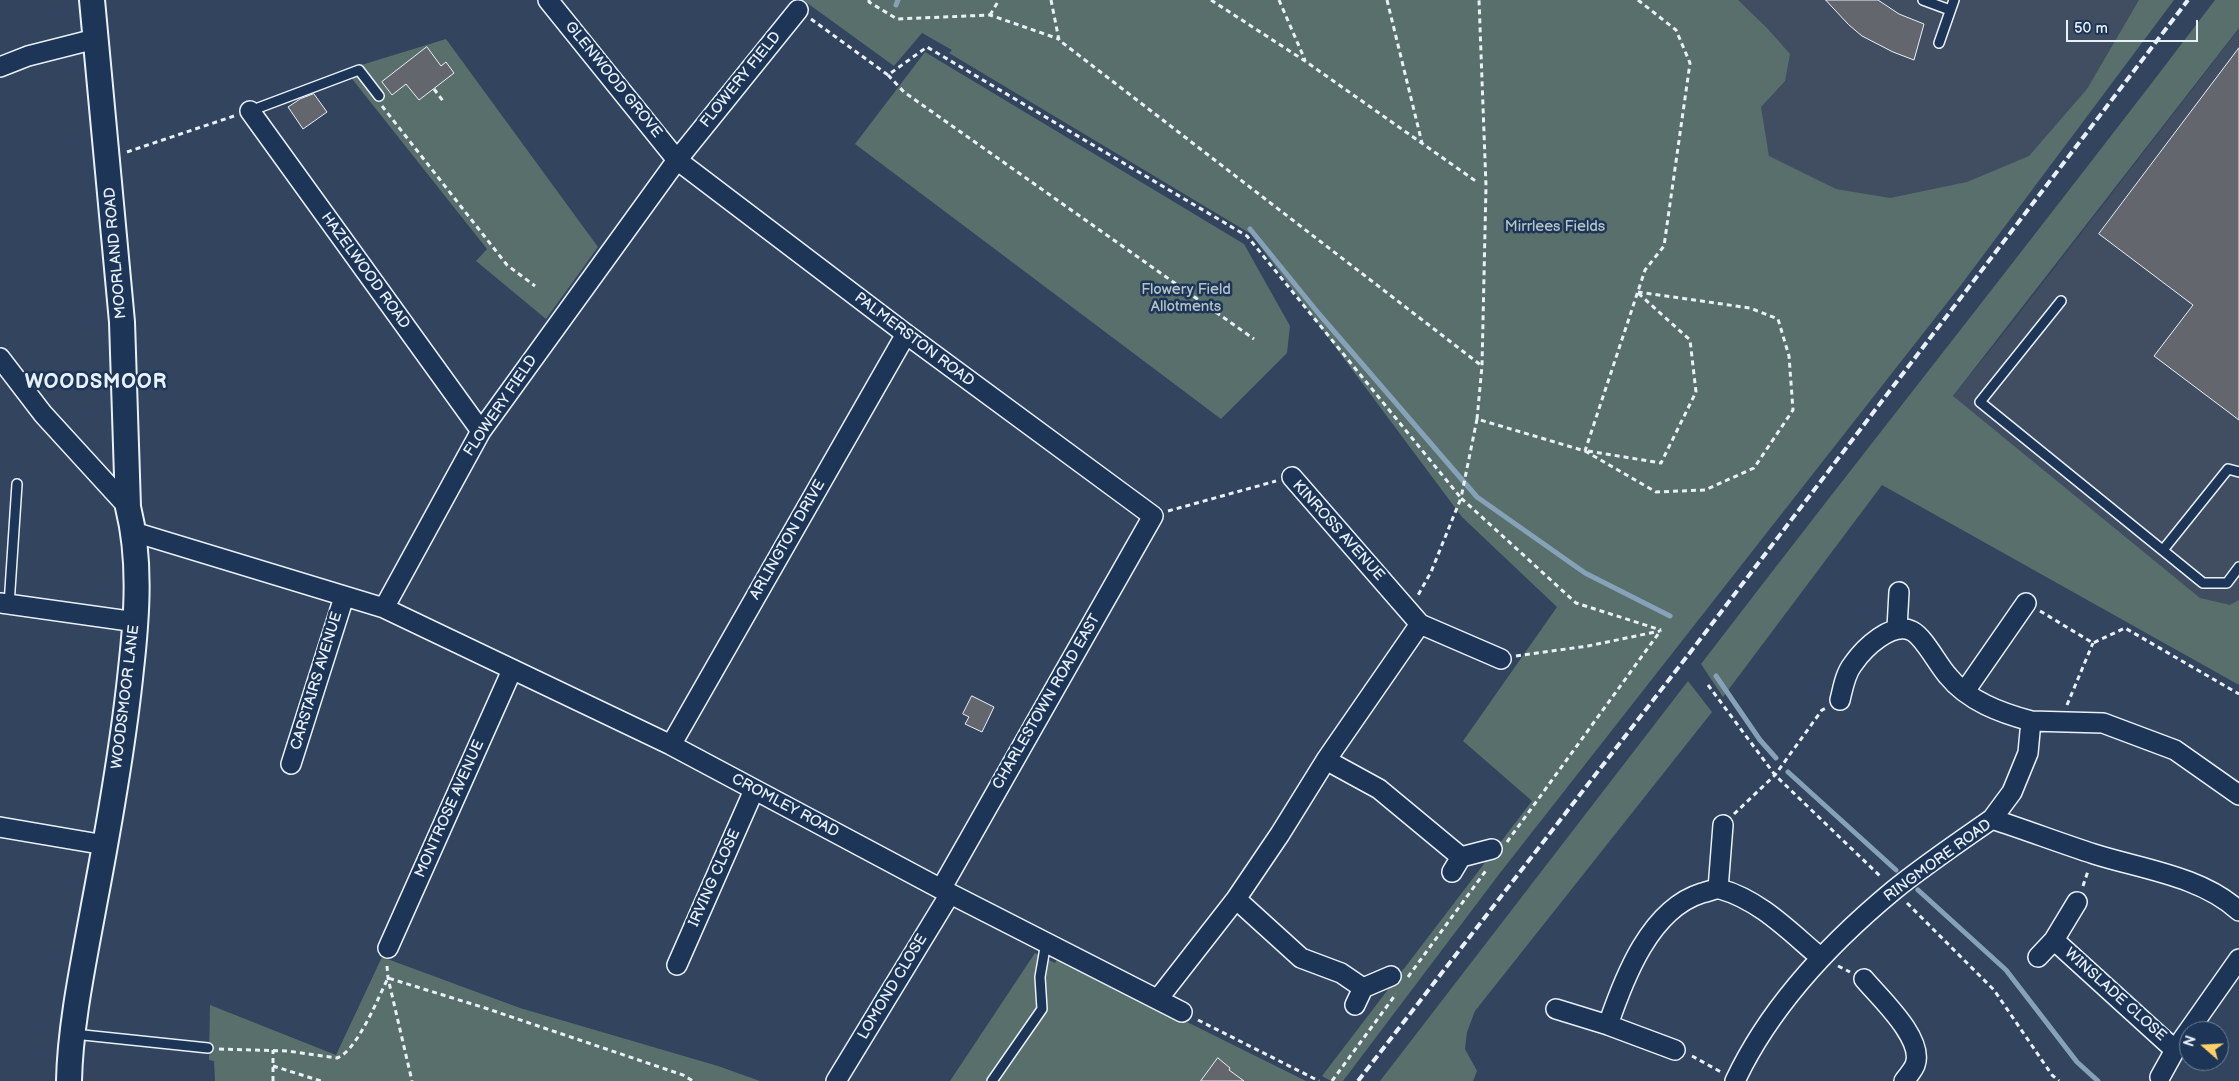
<!DOCTYPE html>
<style>
body{margin:0}
#map{position:relative;width:2239px;height:1081px;overflow:hidden;background:#32445e;font-family:"Balsamiq Sans",sans-serif}
canvas{display:block}
.north{position:absolute;left:2179px;top:1021px;width:50px;height:50px;box-sizing:border-box;background:#1d3557;border:1px solid #6e8097;border-radius:50%;rotate:289deg;font-size:14px;font-weight:700;line-height:20px;text-align:center;color:#e8f1f8}
.north::after{content:'';display:block;margin:auto;width:18px;height:22px;background:#ffd166;clip-path:polygon(50% 0,100% 100%,50% 72%,0 100%)}
.scale{position:absolute;left:2066px;top:20px;width:132px;height:22px;box-sizing:border-box;border:2px solid #e8f1f8;border-top:0;padding-left:6px;font-size:15px;line-height:18px;white-space:nowrap;color:#e8f1f8;-webkit-text-stroke:4px #1d3557;paint-order:stroke}
</style>
<div id="map">
<canvas width="2239" height="1081"></canvas>
<div class="north">N</div>
<div class="scale">50 m</div>
</div>
<script>
const g = document.querySelector('canvas').getContext('2d');
g.lineJoin = 'round';
function paint(path, color) { g.fillStyle = color; g.fill(path, 'evenodd'); }
function strokePath(path, color, width, dash) { g.strokeStyle = color; g.lineWidth = width; g.lineCap = dash ? 'butt' : 'round'; g.setLineDash(dash || []); g.stroke(path); }
function drawText(font, color, halo, rows, align = 'center') {
  g.font = font + ' "Balsamiq Sans",sans-serif'; g.lineWidth = 5; g.setLineDash([]); g.textBaseline = 'middle'; g.strokeStyle = halo; g.fillStyle = color; for (const [text, x, y, turn = 0] of rows) {
    g.save(); g.translate(x, y); g.rotate((+turn || 0) * Math.PI / 180); g.textAlign = isNaN(turn) ? turn : align; if (halo) g.strokeText(text, 0, 0); g.fillText(text, 0, 0); g.restore();
  }
}
const built = new Path2D(`
 M1735,0H2170L1951,285L1769,156L1744,9Z
 M2239,29V684L1882,485L2015,319Z`);
const green = new Path2D(`
 M803,0H1738L1767,28L1790,54L1785,81L1761,107L1769,156L1836,189L1890,198L1967,182L2029,156L2087,89L2139,0H2174L1961,285L1500,873L1343,1081H1331L1322,1076L1532,801L1463,741L1557,607L1462,517L1251,234L949,53L952,50L922,33L894,66Z
 M2215,0H2239V28L1953,396L2200,598L2230,605L2239,600V685L1882,485L1723,697L1701,664C1871,442 2046,223 2215,0Z
 M446,39L598,247L546,319L476,261L487,249L345,70Z
 M925,52L1244,244L1290,326L1287,353L1221,419L855,144Z
 M1688,681L1712,712L1475,1011L1467,1032L1465,1049L1477,1071L1473,1081H1380Z
 M1035,953L1055,963L1058,958L1306,1081H950Z
 M382,957L520,1008L718,1066L760,1081H215L214,1061L209,1060L210,1005L336,1055Z`);
const stream = new Path2D(`
 M896,5L898,0
 M1250,229L1319,314L1477,497L1585,573L1670,616
 M1716,676L1760,740L1776,758
 M1788,772L1896,870
 M1918,890L2006,970L2077,1062L2098,1081`);
const building = new Path2D(`
 M1826,0H1878L1899,14L1924,24L1914,60L1893,52L1862,36L1849,25Z
 M427,47L441,66L446,62L454,73L419,100L406,84L392,95L382,82Z
 M2239,48V420L2154,356L2193,305L2099,234Z
 M314,94L327,112L303,129L288,107L300,99Z
 M972,696L994,707L982,732L965,724L969,717L963,714Z
 M1218,1058L1230,1068L1229,1070L1244,1081H1201Z`);
const path = new Path2D(`
 M869,0V2L897,19L990,15L1059,39
 M1051,0L1059,40L1482,366
 M1211,0L1305,61L1477,182
 M1279,0L1305,60
 M1387,0L1422,143
 M1638,0L1676,30L1690,63L1664,246L1645,270L1585,451L1477,419L1461,498L1576,603L1661,630
 M990,15L999,0
 M811,19L888,75L927,47L1247,236L1461,498L1431,572L1417,597
 M888,75L904,92L1254,339
 M434,89L443,101
 M382,106L507,265L535,286
 M127,152L234,116
 M1477,419L1482,366L1486,186L1479,0
 M1585,451L1656,492L1705,490L1754,468L1793,410L1789,356L1778,319L1750,308L1638,292
 M1588,451L1661,463L1696,392L1690,340L1638,293
 M1168,511L1276,481
 M2040,611L2093,643L2125,628L2239,694
 M1516,656L1588,646L1660,631
 M1708,685L1775,775L1881,877
 M2067,705L2093,643
 M1734,814L1775,775L1822,710L1826,708
 M1507,842L1661,630
 M2083,886L2088,871
 M1907,903L1994,990L2052,1075L2059,1081
 M387,966L388,978L412,1081
 M1838,966L1850,972
 M1408,977L1487,869
 M1198,1020L1319,1081
 M219,1049L288,1051L337,1058C357,1051 378,998 388,978L485,1008L683,1075L693,1081
 M1692,1056L1721,1072
 M273,1066L321,1081
 M273,1081V1050
 M1332,1081L1396,994`);
const service = new Path2D(`
 M1923,0L1950,10
 M1939,43L1954,0
 M250,111L359,70L379,96
 M2061,301L1980,402L2203,583H2227L2239,567
 M2163,550L2228,469L2239,472
 M9,605L17,484
 M74,1034L208,1048
 M992,1081L1042,1009L1040,977L1046,942`);
const minor = new Path2D(`
 M548,0L677,160L906,334L1153,516L941,889
 M0,67L28,56L95,39
 M250,111L481,431
 M0,358L43,414L128,507
 M134,532L384,608L481,431L677,160L798,10
 M0,603L136,622
 M384,608L671,745L941,889L1182,1012
 M1420,624L1501,659
 M1897,628L1899,592
 M1965,691L2026,603
 M1840,700C1843,688 1845,674 1853,664C1864,648 1892,621 1912,631C1924,637 1938,665 1948,676C1968,701 2001,713 2031,721L2028,753L2012,792L1992,819
 M2031,721L2103,723L2175,750L2239,795
 M671,745L906,334
 M1326,760L1379,789L1461,857
 M291,764L344,597
 M0,827L105,845
 M1452,872L1461,857L1492,849
 M1718,889L1723,825
 M1236,899L1301,958L1341,973L1363,988
 M2054,940L2175,1050
 M388,948L512,670
 M2038,957L2054,940L2077,902
 M677,965L754,790
 M1864,979C1879,997 1925,1039 1915,1065C1913,1070 1908,1076 1904,1081
 M1158,999L1236,899L1280,834L1326,760L1420,624L1292,477
 M1355,1005L1363,988L1391,976
 M1556,1009L1608,1025L1675,1050
 M1608,1025C1624,978 1650,909 1702,893C1708,892 1715,888 1720,889C1760,900 1790,932 1820,957
 M2160,1077L2175,1050L2239,959
 M836,1081L950,894
 M1735,1081C1770,1006 1830,943 1894,890C1925,865 1959,842 1992,819C2026,830 2060,843 2094,854C2141,869 2201,876 2239,911`);
const tertiary = new Path2D(`
 M69,1081C70,1026 84,960 94,905C109,826 123,748 131,669C137,616 141,559 128,507L122,322L92,0`);
const rail = new Path2D(`
 M1358,1081L1692,650L2188,0`);
const streetNames = [
 ["GLENWOOD GROVE",613,80,51],
 ["FLOWERY FIELD",741,80,-51],
 ["MOORLAND ROAD",116,253,-95],
 ["HAZELWOOD ROAD",365,271,54],
 ["PALMERSTON ROAD",914,340,37],
 ["FLOWERY FIELD",501,406,-56],
 ["KINROSS AVENUE",1338,531,48],
 ["ARLINGTON DRIVE",788,540,-60],
 ["CARSTAIRS AVENUE",317,681,-73],
 ["WOODSMOOR LANE",126,697,-83],
 ["CHARLESTOWN ROAD EAST",1047,702,-60],
 ["CROMLEY ROAD",785,806,28],
 ["MONTROSE AVENUE",450,809,-66],
 ["RINGMORE ROAD",1938,861,-36],
 ["IRVING CLOSE",715,878,-66],
 ["LOMOND CLOSE",893,987,-59],
 ["WINSLADE CLOSE",2115,995,42]
];
const parkNames = [
 ["Mirrlees Fields",1555,227],
 ["Flowery Field",1186,290],
 ["Allotments",1186,307]
];
const districtNames = [
 ["WOODSMOOR",96,383]
];
paint(built, '#414e62');
paint(green, '#596f6b');
strokePath(stream, '#86a2b8', 5);
paint(building, '#63666d');
strokePath(building, '#e8f1f8', 1);
strokePath(service, '#e8f1f8', 12);
strokePath(minor, '#e8f1f8', 22);
strokePath(tertiary, '#e8f1f8', 28);
strokePath(path, '#e8f1f8', 3, [5, 4]);
strokePath(service, '#1d3557', 9);
strokePath(minor, '#1d3557', 19);
strokePath(tertiary, '#1d3557', 24);
strokePath(rail, '#e8f1f8', 4, [8, 4]);
drawText('15px', '#e8f1f8', '#1d3557', streetNames);
drawText('15px', '#b6c4c7', '#1d3557', parkNames);
g.letterSpacing = '1px';
drawText('bold 20px', '#e8f1f8', '#1d3557', districtNames);
g.letterSpacing = '0px';
</script>
